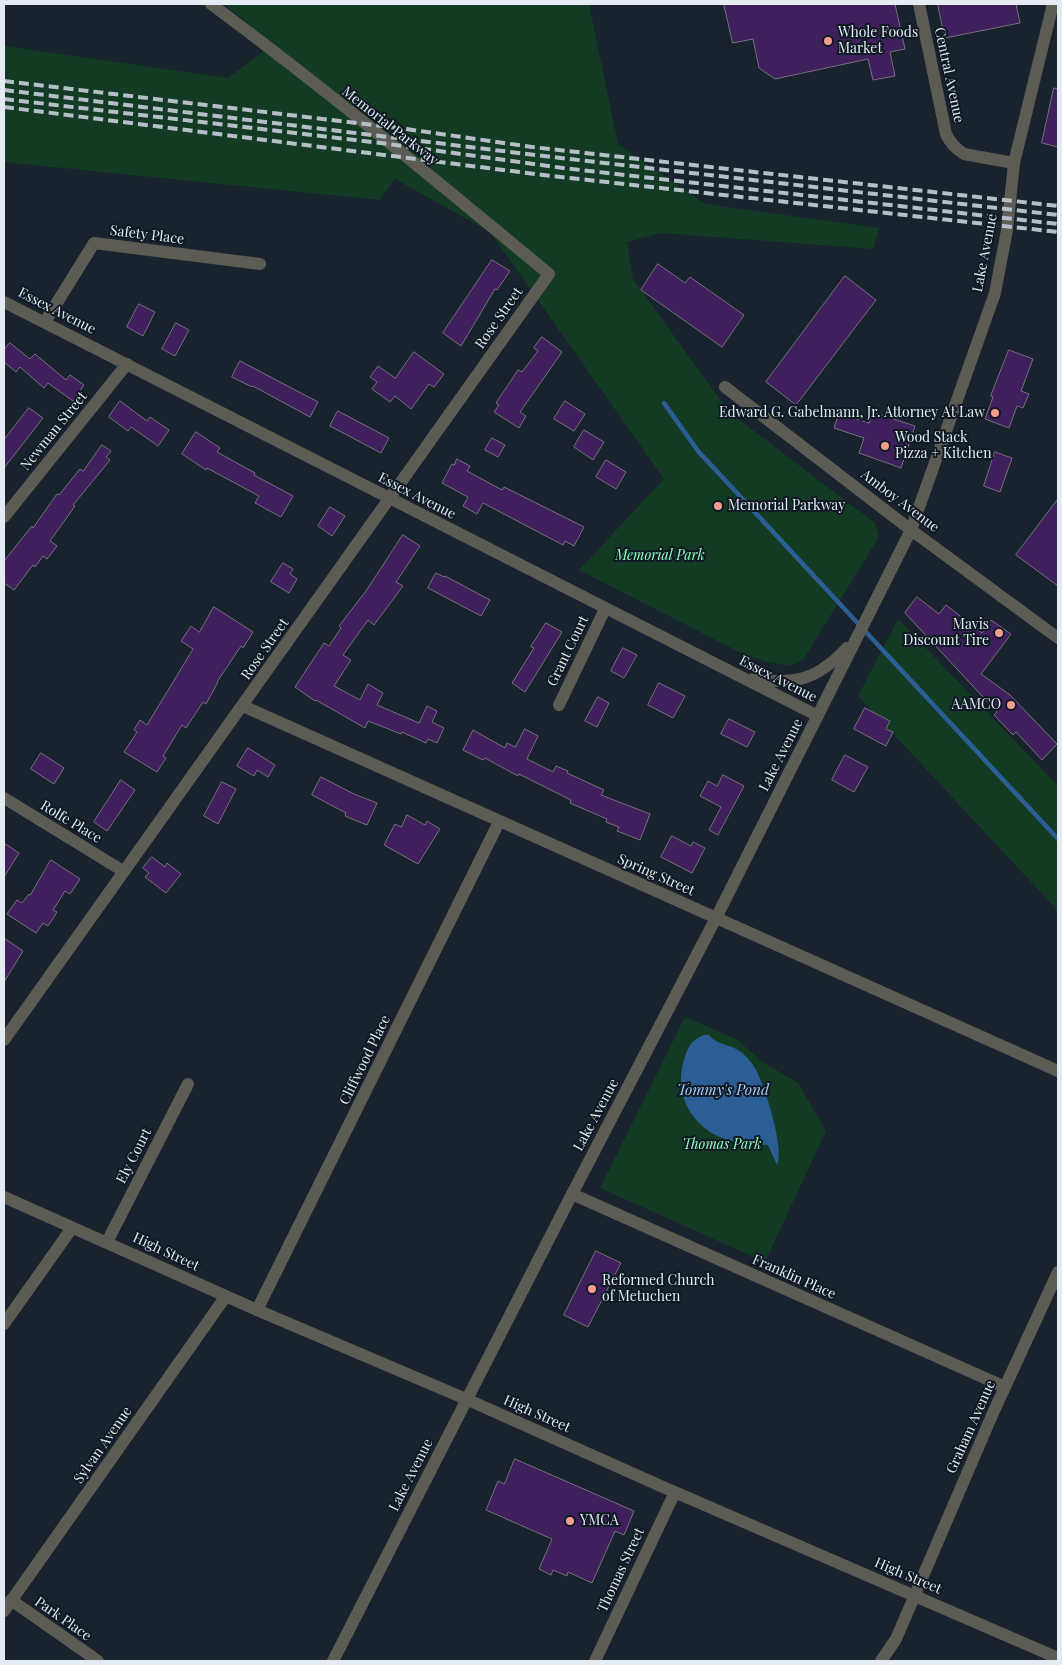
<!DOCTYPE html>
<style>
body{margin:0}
#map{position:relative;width:1062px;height:1665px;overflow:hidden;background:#18232e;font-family:"Playfair Display",serif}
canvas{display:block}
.frame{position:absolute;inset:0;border:5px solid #e4ebf3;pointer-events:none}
</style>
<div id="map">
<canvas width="1062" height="1665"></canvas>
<div class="frame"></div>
</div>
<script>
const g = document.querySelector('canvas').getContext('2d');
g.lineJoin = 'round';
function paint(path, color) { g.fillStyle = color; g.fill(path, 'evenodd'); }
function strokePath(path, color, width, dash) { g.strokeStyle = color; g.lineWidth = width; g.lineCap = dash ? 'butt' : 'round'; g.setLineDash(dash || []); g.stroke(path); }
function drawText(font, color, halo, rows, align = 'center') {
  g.font = font + ' "Playfair Display",serif'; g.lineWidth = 4; g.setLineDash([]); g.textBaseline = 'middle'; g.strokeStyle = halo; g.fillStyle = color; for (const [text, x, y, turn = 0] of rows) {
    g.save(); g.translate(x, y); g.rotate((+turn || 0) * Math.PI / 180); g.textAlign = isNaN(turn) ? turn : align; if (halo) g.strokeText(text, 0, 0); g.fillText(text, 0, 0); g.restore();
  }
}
const green = new Path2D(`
 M224,4H589L618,144L705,204L879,228L873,249L661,233L627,242L633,279L729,412L875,523L879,537L803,660L790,666L768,662L747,656L579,570L664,479L490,232L395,179L380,200L4,162V46L228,78L273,44Z
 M898,619L1058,786V911L858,696Z
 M685,1017L738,1040L761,1061L798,1083L826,1131L765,1262L600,1188Z`);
const water = new Path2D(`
 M704,1035H709C716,1045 732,1044 742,1053C749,1059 755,1066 758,1074C766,1091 785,1150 777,1165L768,1145C746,1143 724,1143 706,1129C684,1112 676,1086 684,1060C688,1047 691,1040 704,1035Z`);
const stream = new Path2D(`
 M664,403L698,451L1058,839`);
const building = new Path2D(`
 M724,4H895L905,49L890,52L895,76L873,80L868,59L775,79L759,68L753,39L733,43Z
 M938,4H1016L1020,23L945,38Z
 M1054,88L1058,89V147L1042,143Z
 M492,260L510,271L497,290L495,289L461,346L443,333Z
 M658,264L685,283L690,277L744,315L722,347L641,290Z
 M845,276L876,300L796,405L766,382Z
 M139,304L155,312L143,336L127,327Z
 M176,323L189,330L175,356L162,349Z
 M542,337L562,352L520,412L526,416L519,428L494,412L499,405L496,403L518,370L522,372L538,351L534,348Z
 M10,343L30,359L35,354L66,380L70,375L84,385L73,401L48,383L44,388L20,367L16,372L4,362V350Z
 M1009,350L1033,359L1021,391L1029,394L1023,408L1017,406L1009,428L985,419L993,397L991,396Z
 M414,352L444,374L434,387L429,384L411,409L395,396L390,402L372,389L377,382L370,377L378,366L395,378Z
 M240,361L318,402L310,417L253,386L252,387L232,377Z
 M120,401L147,421L150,417L169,430L158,446L131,427L128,431L109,417Z
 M565,401L585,414L574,431L554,419Z
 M29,408L43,418L4,468V440Z
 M338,411L389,438L381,453L330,426Z
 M872,412L915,426L901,468L859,453L864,438L834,428L839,413L869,423Z
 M584,430L604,442L593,460L574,447Z
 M196,432L220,448L217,452L255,473L254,475L293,496L281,517L255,503L259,496L207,468L206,470L182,454Z
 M492,438L505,445L498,457L485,450Z
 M102,445L111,451L106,457L110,460L73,505L75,506L50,541L57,546L47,559L43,556L35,567L33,565L14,590L4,583V561L32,526L33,528L57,494L59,495L80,469L83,471Z
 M995,452L1012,458L1000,492L984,486Z
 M457,459L470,466L467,471L502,490L504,487L584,527L574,546L565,541L563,545L483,503L477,514L463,506L468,497L442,483L452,464L454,465Z
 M606,460L626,472L616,489L596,477Z
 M1058,499V586L1016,555Z
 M330,507L345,516L332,536L318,526Z
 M403,535L420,546L396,582L403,586L374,625L368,620L343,655L351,660L334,686L360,700L368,684L383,693L377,705L419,723L427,706L437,711L432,722L444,728L437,743L428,739L426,743L402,732L401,734L368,721L365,728L316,700L315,701L295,687L324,643L329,646L341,628L339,626L366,591Z
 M283,563L293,569L290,574L297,579L289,593L271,582Z
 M436,573L444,577L445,576L490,600L481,616L428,588Z
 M917,597L939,614L946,605L982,633L991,620L1011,634L981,674L1010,695L1057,744L1042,760L1016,732L1013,735L994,715L997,712L905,613Z
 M214,607L253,632L243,648L241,646L217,682H218L206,704L203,702L186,728L182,725L163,756L166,758L157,772L124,752L137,732L134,730L140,720L147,725L193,649L181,641L191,626L199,632Z
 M546,623L562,632L525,692L512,683L534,648L531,647Z
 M623,648L637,655L624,678L611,671Z
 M659,683L685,696L673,718L648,705Z
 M598,697L609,703L597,727L585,721Z
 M865,708L890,721L886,729L893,732L886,746L854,729Z
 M729,719L755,732L747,747L721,734Z
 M525,729L538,736L527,759L553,772L556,766L568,771L567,773L604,790L601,795L650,814L640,840L617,831L619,827L606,822L607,819L570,803L571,800L519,774L518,776L485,758L483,760L463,750L473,730L505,748L507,743L515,747Z
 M248,748L275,765L268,777L257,770L254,776L237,766Z
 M41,753L64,768L54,784L31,769Z
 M845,755L868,767L854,792L832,780Z
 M723,775L744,786L718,835L709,830L721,807L700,796L708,781L717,786Z
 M321,777L354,794L377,803L367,825L345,816L346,813L312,795Z
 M121,780L135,790L107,831L94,822Z
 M222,782L236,789L218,824L204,816Z
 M407,815L425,825L427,821L440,829L418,864L384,845L395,824L401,827Z
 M672,836L691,846L693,842L705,848L692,873L661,857Z
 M4,843L19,853L4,877Z
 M152,857L165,867L167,863L181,874L166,893L145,877L149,873L143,868Z
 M51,860L80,879L70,894L65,891L53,910L57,912L48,926L43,923L36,933L7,914L17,900L22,903L29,894L30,895Z
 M4,938L23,951L4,982Z
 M596,1251L621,1263L588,1327L564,1315Z
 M515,1459L634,1511L624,1535L615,1531L592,1583L568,1572L567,1576L553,1570L551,1575L539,1569L552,1539L486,1510L498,1481L504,1484Z`);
const minor = new Path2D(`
 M919,4L946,134C950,143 956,149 964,154L1014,163
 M45,322L94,243L260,264
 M725,387L911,530
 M4,517L127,364
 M559,705L605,609
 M243,706L1058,1071
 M4,798L123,871
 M4,1040L549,274C438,182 327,90 211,4
 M572,1194L1005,1387
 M4,1197L257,1310L466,1399L663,1487L1058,1658
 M107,1242L188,1084
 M257,1310L499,822
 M4,1324L72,1228
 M11,1600L98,1661
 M4,1611L226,1296
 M595,1661L675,1492
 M881,1661L896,1639L993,1413L1058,1272`);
const tertiary = new Path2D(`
 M4,302L818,716
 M911,530L1058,638
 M753,679C795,685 817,680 847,648
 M333,1661L572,1194L716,918L911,530L995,293L1007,230L1014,163L1053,4`);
const rail = new Path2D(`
 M4,81L399,128L532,147L1058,206
 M4,90L535,155L1058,215
 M4,99L381,143L563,168L1058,224
 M4,107L543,175L1058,232`);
const markers = [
 [828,41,5,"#f59d8f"],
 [995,413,5,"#f59d8f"],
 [885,446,5,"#f59d8f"],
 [718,506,5,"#f59d8f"],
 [999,633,5,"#f59d8f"],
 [1011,705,5,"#f59d8f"],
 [592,1289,5,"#f59d8f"],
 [570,1521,5,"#f59d8f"]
];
const poiNames = [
 ["Whole Foods",838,33],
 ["Market",838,49],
 ["Edward G. Gabelmann, Jr. Attorney At Law",985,413,"right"],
 ["Wood Stack",895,438],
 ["Pizza + Kitchen",895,454],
 ["Memorial Parkway",728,506],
 ["Mavis",989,625,"right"],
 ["Discount Tire",989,641,"right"],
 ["AAMCO",1001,705,"right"],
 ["Reformed Church",602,1281],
 ["of Metuchen",602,1297],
 ["YMCA",580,1521]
];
const streetNames = [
 ["Central Avenue",949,75,78],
 ["Memorial Parkway",390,126,38],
 ["Safety Place",147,235,7],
 ["Lake Avenue",985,253,-79],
 ["Essex Avenue",57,311,27],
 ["Rose Street",499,318,-55],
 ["Newman Street",54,431,-51],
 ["Essex Avenue",417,496,27],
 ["Amboy Avenue",900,501,37],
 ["Rose Street",265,649,-55],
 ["Grant Court",568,651,-64],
 ["Essex Avenue",778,679,27],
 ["Lake Avenue",781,755,-63],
 ["Rolfe Place",71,822,31],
 ["Spring Street",656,875,24],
 ["Cliffwood Place",365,1060,-64],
 ["Lake Avenue",596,1115,-62],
 ["Ely Court",134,1156,-63],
 ["High Street",166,1252,25],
 ["Franklin Place",794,1277,24],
 ["High Street",537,1414,24],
 ["Graham Avenue",971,1427,-66],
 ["Sylvan Avenue",103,1445,-55],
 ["Lake Avenue",411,1475,-63],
 ["Thomas Street",621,1570,-65],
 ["High Street",908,1576,23],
 ["Park Place",63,1619,35]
];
const parkNames = [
 ["Memorial Park",660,556],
 ["Thomas Park",722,1145]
];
const waterNames = [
 ["Tommy's Pond",723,1090]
];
paint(green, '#133b24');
paint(water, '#2c5e96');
strokePath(stream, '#2c5e96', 4.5);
paint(building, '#40205c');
strokePath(building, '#756e7e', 1);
strokePath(minor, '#5d5c54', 12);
strokePath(tertiary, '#5d5c54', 12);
strokePath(rail, '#b6bec7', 4, [10, 5]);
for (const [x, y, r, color] of markers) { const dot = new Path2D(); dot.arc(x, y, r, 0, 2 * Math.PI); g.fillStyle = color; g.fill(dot); strokePath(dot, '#0f1924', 2); }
drawText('14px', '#e4ebf3', '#0f1924', poiNames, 'left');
drawText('14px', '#e4ebf3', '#0f1924', streetNames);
drawText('italic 14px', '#92fcba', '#0f1924', parkNames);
drawText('italic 15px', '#a4cdfd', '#0f1924', waterNames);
</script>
